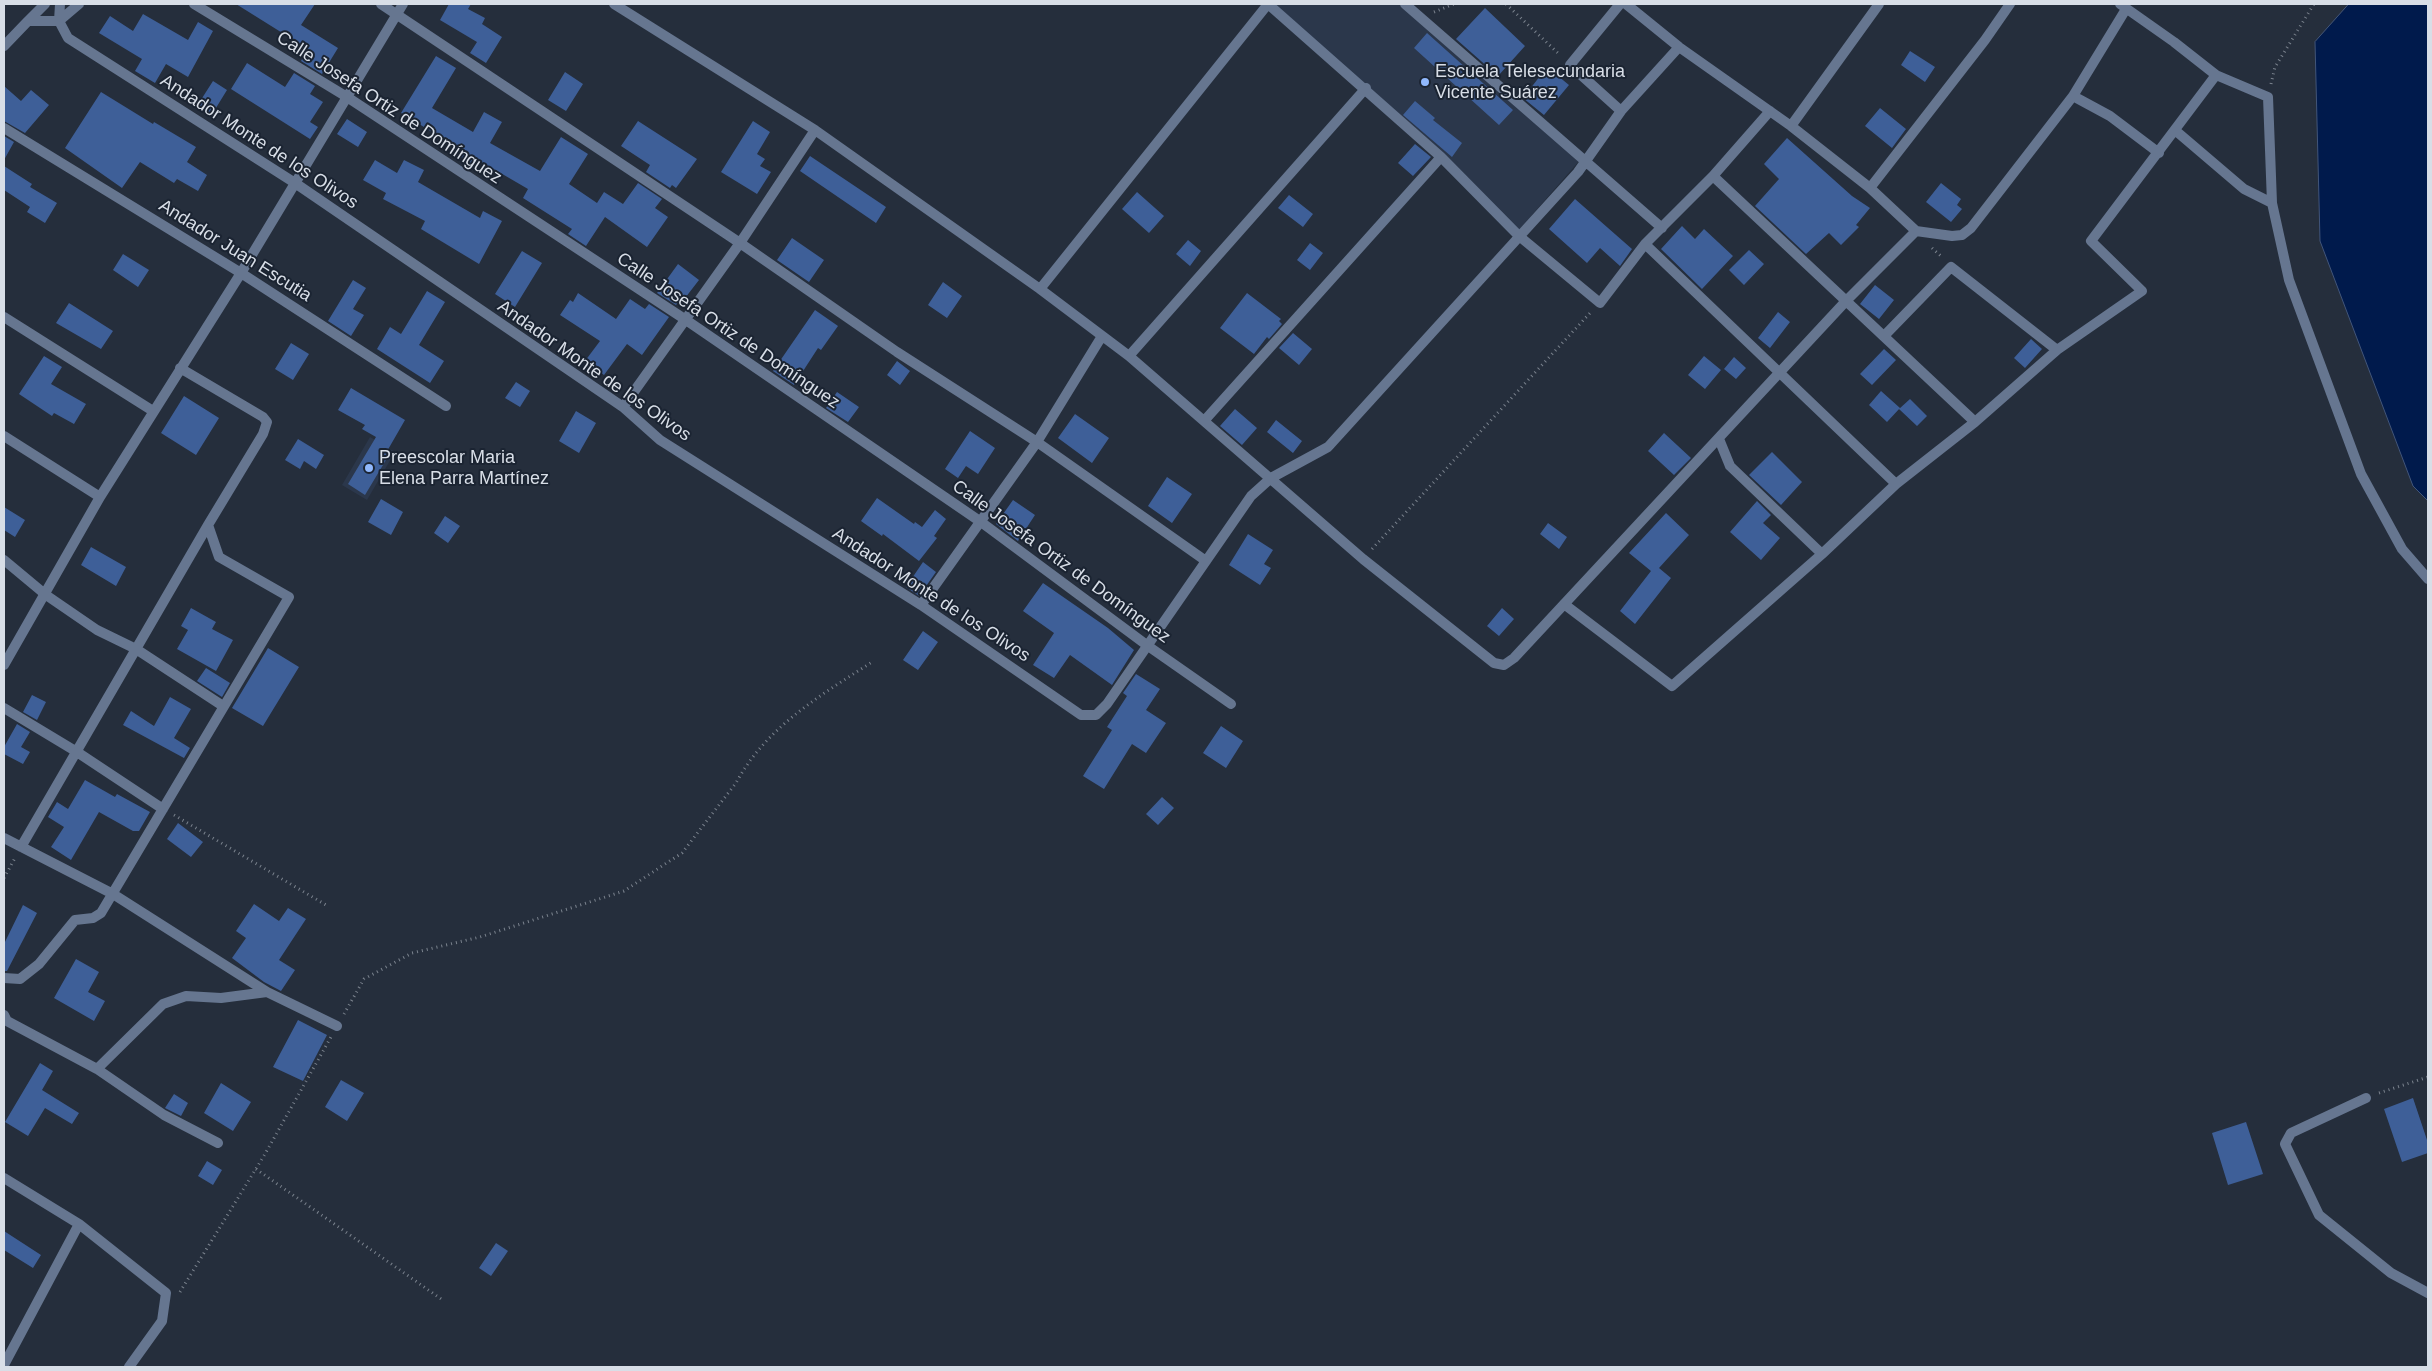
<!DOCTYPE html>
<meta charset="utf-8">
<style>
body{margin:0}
#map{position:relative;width:2432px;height:1371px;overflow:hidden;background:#252e3c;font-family:Arial,sans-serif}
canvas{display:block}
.frame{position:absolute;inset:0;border:5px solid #d8dee7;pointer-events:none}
</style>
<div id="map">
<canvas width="2432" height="1371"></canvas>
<div class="frame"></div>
</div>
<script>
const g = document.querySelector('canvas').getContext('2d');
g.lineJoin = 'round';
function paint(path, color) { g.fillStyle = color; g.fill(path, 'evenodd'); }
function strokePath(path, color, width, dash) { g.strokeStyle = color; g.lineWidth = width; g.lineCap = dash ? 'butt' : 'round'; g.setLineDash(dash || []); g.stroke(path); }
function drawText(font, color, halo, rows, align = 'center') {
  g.font = font + ' Arial,sans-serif'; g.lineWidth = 4; g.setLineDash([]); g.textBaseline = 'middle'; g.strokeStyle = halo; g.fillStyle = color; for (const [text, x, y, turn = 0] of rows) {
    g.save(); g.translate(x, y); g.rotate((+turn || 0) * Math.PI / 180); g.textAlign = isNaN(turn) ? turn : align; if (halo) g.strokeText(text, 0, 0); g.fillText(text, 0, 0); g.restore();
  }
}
const built = new Path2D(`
 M1275,4H1401L1580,160L1518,231Z
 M370,437L395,452L367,500L342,485Z`);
const water = new Path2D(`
 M2349,4H2428V501L2413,486L2320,241L2315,42Z`);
const building = new Path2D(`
 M236,4H315L301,25L338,48L322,74L301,61L308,49Z
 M449,4H471L468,9L485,18L482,24L502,37L486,63L470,53L477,42L440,20Z
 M1485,8L1525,46L1498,76L1456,39Z
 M143,14L188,40L198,22L213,31L188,77L166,64L155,83L135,71L142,59L99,33L110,16L133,31Z
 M1427,33L1513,110L1499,125L1414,48Z
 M1910,51L1935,67L1925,82L1901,65Z
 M436,56L456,68L432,108L473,132L484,112L502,122L490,143L540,171L561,137L588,154L569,184L597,203L604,192L623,204L638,183L662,199L655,208L668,217L647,247L605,217L586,246L568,234L572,229L523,198L528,189L480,161L477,167L438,144L442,138L401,113Z
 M247,63L285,87L294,73L315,86L310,94L323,102L310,122L318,127L310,139L231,89Z
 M1547,67L1569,85L1544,115L1523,98Z
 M565,72L583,84L566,111L548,100Z
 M213,81L227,90L211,116L197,106Z
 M4,86L21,101L31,90L49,105L25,133L4,121Z
 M101,92L153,124L154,122L196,147L187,162L207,175L198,191L177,179L174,183L140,162L122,188L65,148Z
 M1415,101L1435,118L1433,120L1462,143L1452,157L1403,115Z
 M1880,108L1906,129L1892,148L1865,126Z
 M347,119L367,132L358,147L337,134Z
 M638,121L697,159L676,188L672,185L670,188L646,172L650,165L621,146Z
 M753,121L770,132L757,154L765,159L760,166L771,172L757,194L721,172Z
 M4,136L14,142L4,160Z
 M1787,138L1852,196L1870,208L1856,225L1859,227L1841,245L1829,233L1806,254L1755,206L1779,179L1764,164Z
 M1415,144L1431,157L1413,176L1398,163Z
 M810,156L886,207L876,223L800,171Z
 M375,160L397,173L404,160L424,170L418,182L480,218L483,211L502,221L479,264L421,229L425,221L383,199L386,193L363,180Z
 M4,166L32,184L30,187L57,203L45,223L27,212L30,207L4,190Z
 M1941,183L1961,199L1957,205L1962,209L1951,222L1926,202Z
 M1137,192L1164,216L1149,233L1122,209Z
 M1289,195L1313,214L1303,227L1278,208Z
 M1575,199L1632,249L1620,266L1600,248L1587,263L1549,229Z
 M1682,226L1695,239L1704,229L1733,256L1702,289L1661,249Z
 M792,238L824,260L809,282L777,260Z
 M1188,240L1201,251L1190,266L1176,254Z
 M1310,243L1323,253L1310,270L1297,260Z
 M1749,250L1764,264L1744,285L1729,270Z
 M522,251L542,263L515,307L495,294Z
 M123,254L149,270L138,287L113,270Z
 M678,264L699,280L682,302L680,300L676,305L657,293Z
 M353,280L366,288L353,309L364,315L351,336L328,321Z
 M943,282L962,296L947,318L928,305Z
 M1875,285L1894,300L1879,319L1860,304Z
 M427,291L445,302L419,345L444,361L430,383L377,349L390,327L401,334Z
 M578,293L616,319L630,299L645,309L649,304L669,317L642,355L627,344L604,375L585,361L600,341L560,315L570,300L573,302Z
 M1247,293L1281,319L1279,321L1282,324L1269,339L1267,337L1254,354L1220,328Z
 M69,303L113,331L101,349L56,323Z
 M815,310L838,326L821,350L818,348L794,385L773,371Z
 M1778,312L1790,322L1770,348L1758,338Z
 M1293,333L1312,349L1299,365L1279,348Z
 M2031,339L2042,349L2025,368L2014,358Z
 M291,343L309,354L293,380L275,369Z
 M1884,349L1896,360L1872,385L1860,374Z
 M44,356L62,367L51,384L86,404L74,424L54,413L52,416L19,394Z
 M1704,356L1721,370L1705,389L1688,375Z
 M1734,357L1746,368L1736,379L1724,369Z
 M897,361L910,371L900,385L887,375Z
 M516,382L530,391L520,407L505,398Z
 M351,388L405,420L386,453L389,455L365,495L348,484L376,437L362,429L365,425L338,410Z
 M1881,391L1900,408L1887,422L1869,405Z
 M837,392L859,407L848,422L826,408Z
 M184,396L219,418L196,455L161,433Z
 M1910,399L1927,416L1917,426L1899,409Z
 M1235,409L1257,428L1242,445L1220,426Z
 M576,411L596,423L579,453L559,441Z
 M1075,414L1109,438L1092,463L1058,438Z
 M1276,420L1302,441L1293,453L1267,432Z
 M970,431L995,448L978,474L966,466L958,478L945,469Z
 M1664,433L1691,458L1674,475L1648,451Z
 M298,439L324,455L316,469L304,461L300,469L285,460Z
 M1772,452L1802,482L1781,505L1749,475Z
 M1167,477L1192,494L1172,523L1148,506Z
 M877,498L914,524L915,522L922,527L935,510L946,519L934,536L937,538L919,561L883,534L882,536L861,521Z
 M381,499L403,512L391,535L368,522Z
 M1013,500L1035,515L1018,541L996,524Z
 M1757,501L1771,515L1763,523L1780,538L1761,560L1730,532Z
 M4,507L25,520L15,537L4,530Z
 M1666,513L1689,535L1659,568L1671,578L1635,624L1620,611L1651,571L1629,553Z
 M445,516L460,526L448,543L434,533Z
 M1548,523L1567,537L1559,549L1540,534Z
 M1248,534L1273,550L1264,564L1271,568L1260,585L1229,565Z
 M91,547L126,567L116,586L81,565Z
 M923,562L936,572L919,596L906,587Z
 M1043,583L1108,628L1134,650L1112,685L1070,655L1054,678L1033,665L1054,633L1023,611Z
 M191,608L216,622L212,629L233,640L216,671L177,649L188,630L181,626Z
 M1502,608L1514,619L1499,636L1487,626Z
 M923,631L938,642L918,670L903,660Z
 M268,648L299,667L263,726L232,708Z
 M206,668L230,683L222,697L197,681Z
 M1136,674L1160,689L1146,710L1166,723L1146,753L1132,744L1104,789L1083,776L1112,730L1107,727L1127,696L1123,693Z
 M32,695L46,702L37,720L23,712Z
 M170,697L191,709L174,738L190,748L184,758L123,725L131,711L154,726Z
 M17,724L30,732L21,747L30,752L23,764L4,754V747Z
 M1221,726L1243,741L1226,768L1203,753Z
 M85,780L115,797L117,794L150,812L139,831H133L99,812L71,860L51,847L64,827L48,817L57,802L68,809Z
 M1162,797L1174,808L1158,825L1146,814Z
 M178,823L203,842L191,857L167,839Z
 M254,904L279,921L288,908L306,919L279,960L295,970L281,991L264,982L232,958L246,938L236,931Z
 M23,905L37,913L7,971H4V944Z
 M76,959L99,972L88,992L105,1001L94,1021L54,998Z
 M298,1020L327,1035L303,1081L273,1067Z
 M40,1063L53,1071L42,1090L79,1113L72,1124L45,1108L28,1136L5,1122Z
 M341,1080L364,1093L347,1121L325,1107Z
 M221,1083L251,1102L233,1131L204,1113Z
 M174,1094L188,1103L181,1116L165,1108Z
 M2413,1098L2428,1143V1153L2402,1162L2384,1109Z
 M2246,1122L2263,1174L2228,1185L2212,1133Z
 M207,1161L222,1170L213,1185L198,1176Z
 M4,1231L41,1255L33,1268L4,1250Z
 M496,1243L508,1251L491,1276L479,1268Z`);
const path = new Path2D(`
 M1506,4L1560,55
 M1434,12L1454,4
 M2271,84L2275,67L2314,4
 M1932,248L1942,257
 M1372,549L1590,313
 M174,815L326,905
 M4,878L15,858
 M344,1014L364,979L412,953L480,937L624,891L682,853L736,783C766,727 821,695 872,662
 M2379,1093L2428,1077
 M256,1169L444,1301
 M180,1292L265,1154L331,1037`);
const street = new Path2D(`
 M60,4L59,21L68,38L295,183L623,407L660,440L921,605L1081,715H1096L1107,704L1251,496L1271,478L1328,447L1578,172L1621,111L1679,47
 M194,4L347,97L686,320L981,522L1148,646L1231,704
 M381,4L740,243L897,352L1037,442L1206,561
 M614,4L815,130L1040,289L1129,356L1363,559L1494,663L1504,665L1514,658L1846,301L1916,231
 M1268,4L1441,157L1519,236L1600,303L1645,244L1713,176L1770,111
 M1405,4L1662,228
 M1620,4L1570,65L1621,111
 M1626,4L1679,47L1791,126L1870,188L1916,231L1952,236L1962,235L1971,228L2073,96
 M2120,4L2174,42L2216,75L2268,97L2272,203L2289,280L2361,474L2402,549L2428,579
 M2126,9L2073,96L2110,116L2159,153
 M28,21L45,4
 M4,46L28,21H59L79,4
 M1791,126L1879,4
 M4,128L241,273L446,406
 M2176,131L2244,189L2272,203
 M1713,176L1975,422
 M1870,188L1985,40L2010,4
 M1645,244L1896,484
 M1040,289L1268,4
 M4,317L153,411
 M1885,335L1951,267L2057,350
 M1129,356L1366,88
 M623,407L740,243L815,130
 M1204,421L1441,157
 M4,436L100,497
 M1719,439L1730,466L1822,554
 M4,560L46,595L97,630L136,649L223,706
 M1564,604L1672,686L1822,554L1896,484L1975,422L2057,350L2142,291L2091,241L2216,75
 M921,605L1037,442L1102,336
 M4,665L100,497L241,273L403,4
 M4,708L77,752L163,809
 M4,838L113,894L267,992L337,1026
 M21,847L208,525L263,434L267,422L263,417L180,368
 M4,978L20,979L39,964L75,920L93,918L101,913L289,597L219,557L208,525
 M4,1015L7,1021L97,1069L164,1115L218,1143
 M97,1069L163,1004L186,996L221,998L267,992
 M2366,1098L2291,1133L2285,1144L2319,1215L2391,1273L2428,1293
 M4,1178L79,1224L166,1293L162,1321L129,1367
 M4,1365L79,1224`);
const markers = [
 [1425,82,5,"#90b8fd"],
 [369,468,5,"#90b8fd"]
];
const poiNames = [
 ["Escuela Telesecundaria",1435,72],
 ["Vicente Suárez",1435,93],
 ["Preescolar Maria",379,458],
 ["Elena Parra Martínez",379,479]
];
const streetNames = [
 ["Calle Josefa Ortiz de Domínguez",389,108,33],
 ["Andador Monte de los Olivos",259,142,33],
 ["Andador Juan Escutia",235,251,32],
 ["Calle Josefa Ortiz de Domínguez",728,331,34],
 ["Andador Monte de los Olivos",594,371,35],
 ["Calle Josefa Ortiz de Domínguez",1061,562,36],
 ["Andador Monte de los Olivos",931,595,33]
];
paint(built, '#2b374b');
paint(water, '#001a4c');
strokePath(water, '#41557a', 1);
paint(building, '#3e5f98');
strokePath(path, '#7b838e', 3, [1, 4]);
strokePath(street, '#667690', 10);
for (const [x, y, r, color] of markers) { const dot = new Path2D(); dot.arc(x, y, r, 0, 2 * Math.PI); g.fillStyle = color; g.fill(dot); strokePath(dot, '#1b2432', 2); }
drawText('18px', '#d8dee7', '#1b2432', poiNames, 'left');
drawText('18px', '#d8dee7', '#1b2432', streetNames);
</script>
